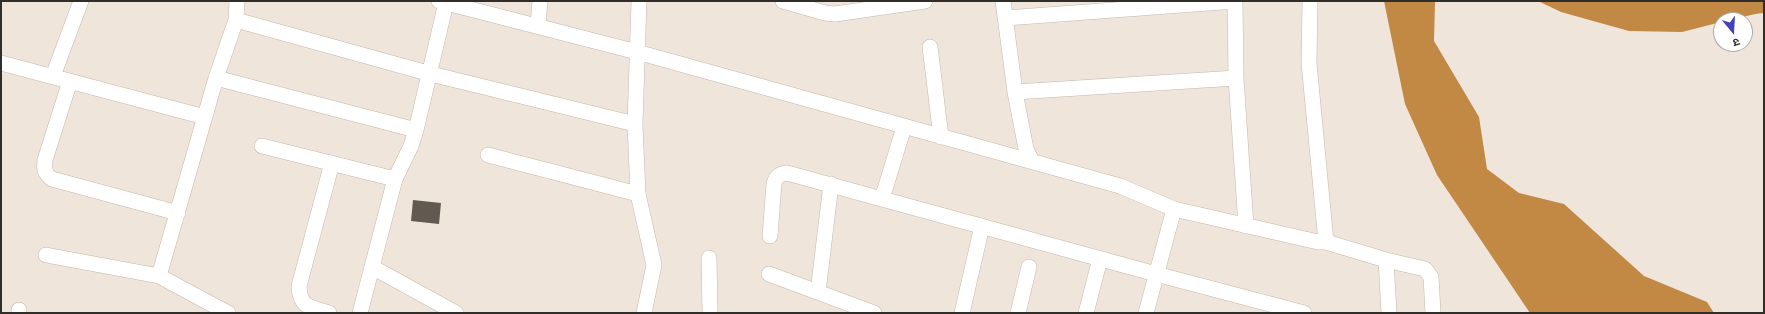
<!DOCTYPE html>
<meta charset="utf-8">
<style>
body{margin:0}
#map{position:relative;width:1765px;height:314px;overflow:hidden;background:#efe5da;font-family:"Asap Condensed","Noto Sans Devanagari",sans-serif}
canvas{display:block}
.frame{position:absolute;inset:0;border:2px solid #312d29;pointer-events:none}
.north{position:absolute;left:1713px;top:12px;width:40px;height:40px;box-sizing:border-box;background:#fff;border:1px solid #adaba9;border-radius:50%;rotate:162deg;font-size:11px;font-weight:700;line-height:16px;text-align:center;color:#312d29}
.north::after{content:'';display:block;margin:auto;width:14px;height:18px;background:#4143b8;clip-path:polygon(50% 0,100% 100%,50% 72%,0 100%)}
</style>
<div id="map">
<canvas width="1765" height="314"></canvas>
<div class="frame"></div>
<div class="north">उ</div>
</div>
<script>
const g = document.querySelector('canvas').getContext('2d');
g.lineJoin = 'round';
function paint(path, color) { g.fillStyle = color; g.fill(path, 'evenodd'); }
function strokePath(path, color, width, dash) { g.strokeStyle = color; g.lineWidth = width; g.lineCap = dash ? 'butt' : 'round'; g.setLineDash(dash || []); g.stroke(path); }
const water = new Path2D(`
 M1384,1H1435L1434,41L1479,117L1487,169L1519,193L1564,204L1644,276L1707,302L1714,313H1530L1437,175L1405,104Z
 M1538,1H1764V13C1749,14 1736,20 1721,20V22L1682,32L1629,31L1561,12Z`);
const building = new Path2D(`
 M413,200L441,203L439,224L411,221Z`);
const minor = new Path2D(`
 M439,1L637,52L1120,186L1174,209L1318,242H1326L1386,260L1425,269L1431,277L1433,313
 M639,1L635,124L638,194L654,265L644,313
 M783,1L825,13L835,14L925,1
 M1003,1L1015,92L1026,149L1032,161
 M1235,1L1236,78L1246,226
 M1310,1L1309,63L1326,242
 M1006,18L1235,1
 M236,20L431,74L635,124
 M538,25L540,1
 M930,47L941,137
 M1,63L205,117
 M53,76L81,1
 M216,78L416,130
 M70,81L45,160C44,169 44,173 52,179L178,213
 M1015,92L1236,78
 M262,146L395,179
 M488,155L638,194
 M882,199L904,127
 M770,236L774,184C776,176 779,174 787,173L1156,274L1304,313
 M46,255L159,276L228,313
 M709,258L710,313
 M1386,260L1389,313
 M372,267L456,313
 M769,274L874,313
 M159,276L216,78L236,20L237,1
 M818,292L831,184
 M19,313V310
 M329,313C310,307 300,308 299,286L332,163
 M360,313L395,179L411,146L416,130L446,3
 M962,313L982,226
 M1018,313L1029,267
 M1086,313L1100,259
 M1146,313L1174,209`);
paint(water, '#c18944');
paint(building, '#625950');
strokePath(minor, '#c2b8ad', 16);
strokePath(minor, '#fff', 15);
</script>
